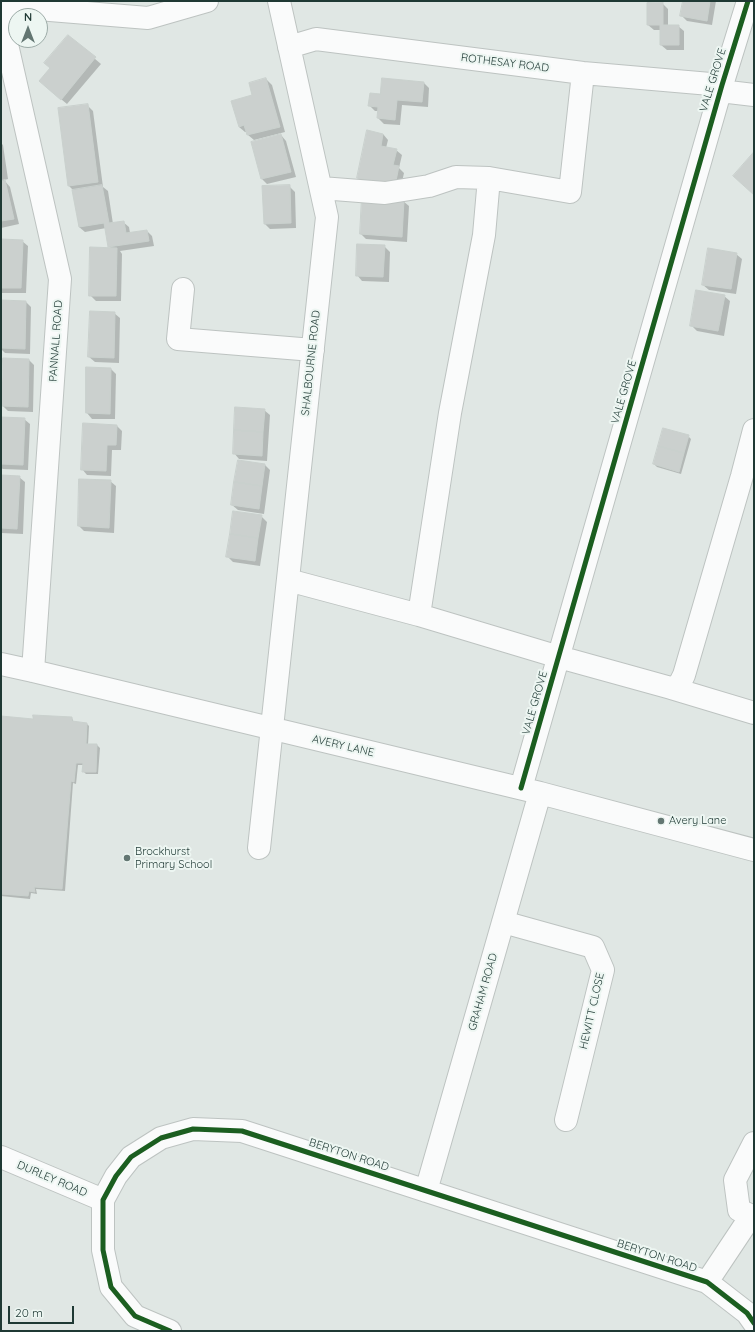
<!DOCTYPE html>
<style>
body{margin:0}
#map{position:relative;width:755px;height:1332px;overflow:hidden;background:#e0e7e4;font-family:Quicksand,sans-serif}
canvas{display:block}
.frame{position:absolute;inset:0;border:2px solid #1f3934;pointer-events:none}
.north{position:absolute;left:8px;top:8px;width:40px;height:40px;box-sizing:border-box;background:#edf6f2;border:1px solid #9baaa6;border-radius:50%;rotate:0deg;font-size:11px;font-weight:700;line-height:16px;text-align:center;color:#1f3934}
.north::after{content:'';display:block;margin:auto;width:14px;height:18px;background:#637672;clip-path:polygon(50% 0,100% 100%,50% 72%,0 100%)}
.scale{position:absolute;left:8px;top:1306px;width:66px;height:18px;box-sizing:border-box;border:2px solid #1f3934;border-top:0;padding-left:5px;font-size:12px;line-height:14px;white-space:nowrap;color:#1f3934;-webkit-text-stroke:3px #edf6f2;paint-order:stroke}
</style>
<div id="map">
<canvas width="755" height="1332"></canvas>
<div class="frame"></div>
<div class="north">N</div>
<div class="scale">20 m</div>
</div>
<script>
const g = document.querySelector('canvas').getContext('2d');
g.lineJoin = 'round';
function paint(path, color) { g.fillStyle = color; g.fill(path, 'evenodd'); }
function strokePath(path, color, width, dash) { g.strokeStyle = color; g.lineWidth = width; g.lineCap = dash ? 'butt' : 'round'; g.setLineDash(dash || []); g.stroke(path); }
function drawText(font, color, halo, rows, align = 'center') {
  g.font = font + ' Quicksand,sans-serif'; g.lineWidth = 4; g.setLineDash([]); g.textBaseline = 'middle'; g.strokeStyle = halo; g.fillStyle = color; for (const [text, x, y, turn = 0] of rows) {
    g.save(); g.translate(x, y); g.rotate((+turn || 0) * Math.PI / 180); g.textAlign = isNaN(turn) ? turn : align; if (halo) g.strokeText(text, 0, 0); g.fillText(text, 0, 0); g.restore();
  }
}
const shadow = new Path2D(`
 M684,1H716L712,25L687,21L681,15Z
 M662,3L668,9V26H678L684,31V50H667L661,45V30H654L648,25Z
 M68,36L101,64L67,104L45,86L51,68Z
 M266,79L272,85L285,132L254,140L248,135L247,132H245L239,127Z
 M424,83L429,88L428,107L402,105L400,125L384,124L378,118L379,111H375L369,105L381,95Z
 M87,105L93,111L103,187L108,191L113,224L123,222L129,227L130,233L147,231L152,236L154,246L120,251L122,254L121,301H96L90,295L111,248L109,247L106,228L85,232L79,227L73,190L69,186Z
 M383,134L388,140L386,148L396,150L402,155L399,168L404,173L400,191L364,183L358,178Z
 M281,135L286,141L296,177L267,184L262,179L252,143Z
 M1,143L3,145L8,179L4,180L10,187L19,224L1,228V182H2L1,180Z
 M289,186L295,192L296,228L270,229L265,224L263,187Z
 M403,201L409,206L407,242L366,239L361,234Z
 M1,240L22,241L28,246L26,293H1Z
 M384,246L390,252L389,282L362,281L357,275Z
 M736,254L742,259L736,294L709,290L703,285Z
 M724,296L730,301L724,336L697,331L691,325Z
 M1,301L26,302L31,307L30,354L5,353L1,349Z
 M114,313L120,318L119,363L95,362L89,357Z
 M29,360L34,365L33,412L8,411L2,405Z
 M87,368L111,369L116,374L115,419H92L87,413Z
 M264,410L270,415L267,461L239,459L234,453Z
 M1,418L24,419L30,424L28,470L3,469L1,468Z
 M117,426L122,431L121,450H112L111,476L87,475L82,469Z
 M688,436L691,439L681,474L657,467L654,464Z
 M265,465L270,470L264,514L238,510L232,505Z
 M1,476L19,477L25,482L23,534L1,533Z
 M110,481L116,486L114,533L84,531L79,526Z
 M261,516L267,522L260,566L233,562L227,556Z
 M1,717L34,720L72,718L74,723L87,724L89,726L88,745H97L100,748L98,774H86L83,771L84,765H78L76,784L73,783L65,891L36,889L37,894L31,893L30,899L1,896Z`);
const building = new Path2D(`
 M683,1H710L707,21L680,16Z
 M663,2V25H679V45H660V25H647V3Z
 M68,35L96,57L61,100L39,81L50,68L44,63Z
 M266,78L280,127L247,135L244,125L239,127L231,101L252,95L249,83Z
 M382,78L424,82L422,102L397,100L395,120L377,118L378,107L368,106L370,93L380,94Z
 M88,104L98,182L68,186L58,108Z
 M367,130L383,134L381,146L397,149L393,165L399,166L395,186L357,178Z
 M281,134L291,172L261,179L251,142Z
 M754,152V195L733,176Z
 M5,180L14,219L1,221V181Z
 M102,185L109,223L124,221L126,233L147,230L149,241L108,247L104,223L79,227L72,190Z
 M290,185L291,223L264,224L262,186Z
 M362,197L404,200L402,237L360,234Z
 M1,239L23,240L21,288H1Z
 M357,244L385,245L383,277L356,276Z
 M90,247L117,248L116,296H89Z
 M708,248L737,253L731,289L702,285Z
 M696,290L725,295L718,331L690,326Z
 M1,300L26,301L25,349L1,348Z
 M90,311L115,312L114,358L88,357Z
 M3,358L29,359L28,407L1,406Z
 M86,367L111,368L110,414L86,413Z
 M235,407L265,409L263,432L234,430Z
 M1,417L25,418L23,465L1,464Z
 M83,423L117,425L116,445H107L106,471L81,470Z
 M663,428L689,435L684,453L658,446Z
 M234,430L263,432L262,456L233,454Z
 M658,446L684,453L679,472L653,464Z
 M238,460L265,464L262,486L234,482Z
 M1,475L20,476L17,529L1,528Z
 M79,479L111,480L109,528L78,526Z
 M234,482L262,486L259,509L231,505Z
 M233,511L262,515L258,538L230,534Z
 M230,534L258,538L255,561L226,557Z
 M33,715L72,717V721L87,723L86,744H97L96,772H82L83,763H76L74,782L71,781L62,889L34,887L35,892L29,891L28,896L1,894V716L33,719Z`);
const minor = new Path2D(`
 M1,6L148,18L207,1
 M1,18L60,279L33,671
 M289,47L316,39L583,73L722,85
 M720,91L754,95
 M321,188L385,193L429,186L456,177L489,178L570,192L583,73
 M183,289L178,339L313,350
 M288,580L419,615L559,657L671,688L679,685L684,675L742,476L754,430
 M419,615L450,413L484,235L489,178
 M1,664L33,671L540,793L754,850
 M671,688L754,713
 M521,788L722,85L748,1
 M259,848L327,217L279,1
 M503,922L593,947L603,970L566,1120
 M754,1143L735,1180L739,1210L754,1217
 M1,1157L103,1200
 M426,1191L540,793
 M707,1282L751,1216
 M170,1331L135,1316L111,1287L103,1250V1200L116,1176L131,1157L161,1138L193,1129L242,1131L707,1282L747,1313L754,1323`);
const cycleway = new Path2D(`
 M521,788L722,85L748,1
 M170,1331L135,1316L111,1287L103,1250V1200L116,1176L131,1157L161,1138L193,1129L242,1131L707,1282L747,1313L754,1323`);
const markers = [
 [661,821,4,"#637672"],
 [127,858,4,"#637672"]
];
const streetNames = [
 ["ROTHESAY ROAD",505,63,7],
 ["VALE GROVE",713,80,-73],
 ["PANNALL ROAD",56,341,-86],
 ["SHALBOURNE ROAD",311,363,-84],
 ["VALE GROVE",624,392,-74],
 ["VALE GROVE",535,703,-74],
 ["AVERY LANE",343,746,13],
 ["GRAHAM ROAD",483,992,-74],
 ["HEWITT CLOSE",592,1011,-77],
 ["BERYTON ROAD",349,1155,18],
 ["DURLEY ROAD",52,1179,23],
 ["BERYTON ROAD",657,1256,18]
];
const poiNames = [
 ["Avery Lane",669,821],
 ["Brockhurst",135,852],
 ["Primary School",135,865]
];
paint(shadow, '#0003');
paint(building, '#cbd0ce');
strokePath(building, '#c9d0cd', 1);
strokePath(minor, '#bdc3c1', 24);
strokePath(minor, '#fafbfb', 22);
strokePath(cycleway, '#1b5e20', 5);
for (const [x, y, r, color] of markers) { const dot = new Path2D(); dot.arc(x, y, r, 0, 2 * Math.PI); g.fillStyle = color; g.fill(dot); strokePath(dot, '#edf6f2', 1.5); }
drawText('11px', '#1f3934', '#edf6f2', streetNames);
drawText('11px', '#1f3934', '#edf6f2', poiNames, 'left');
</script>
